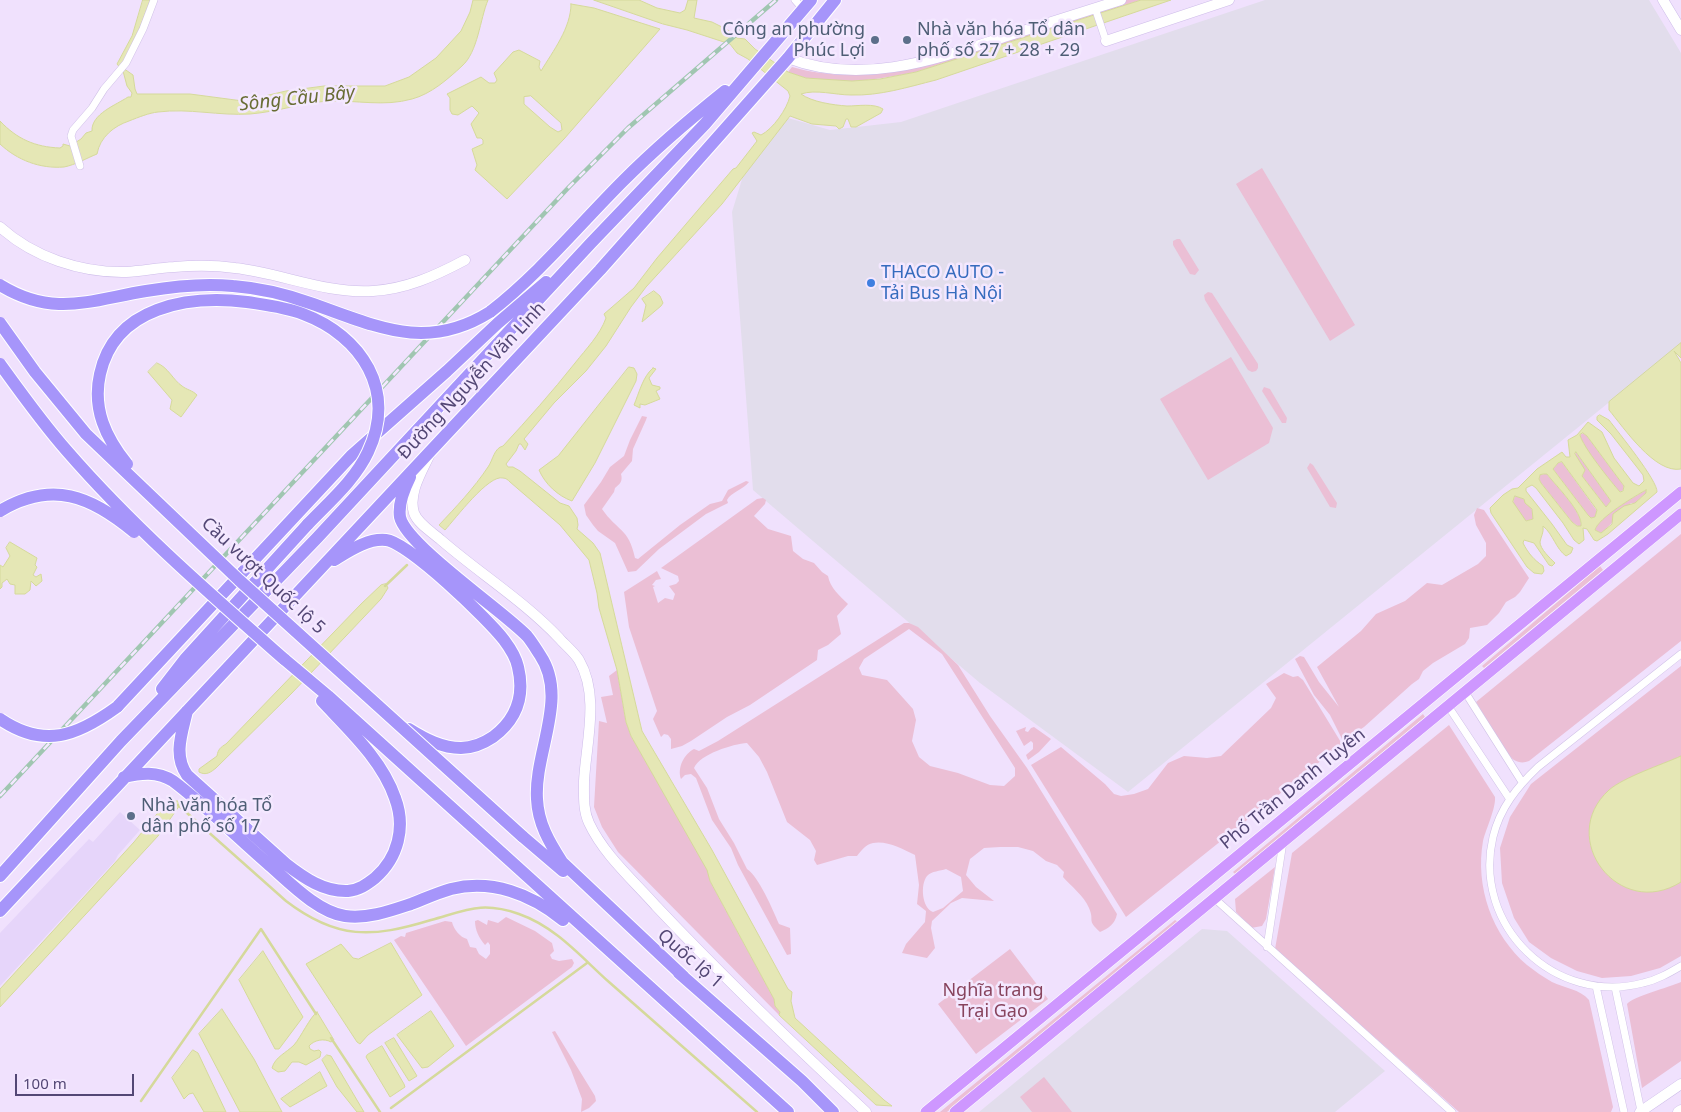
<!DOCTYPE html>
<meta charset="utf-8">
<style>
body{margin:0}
#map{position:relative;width:1681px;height:1112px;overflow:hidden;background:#f0e1fd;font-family:"Noto Sans",sans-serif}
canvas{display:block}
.scale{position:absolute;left:15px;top:1074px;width:119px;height:22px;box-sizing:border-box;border:2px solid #534775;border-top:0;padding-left:6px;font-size:15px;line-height:18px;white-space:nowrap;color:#534775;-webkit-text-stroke:4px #f4e8ff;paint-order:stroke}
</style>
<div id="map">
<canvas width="1681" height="1112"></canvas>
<div class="scale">100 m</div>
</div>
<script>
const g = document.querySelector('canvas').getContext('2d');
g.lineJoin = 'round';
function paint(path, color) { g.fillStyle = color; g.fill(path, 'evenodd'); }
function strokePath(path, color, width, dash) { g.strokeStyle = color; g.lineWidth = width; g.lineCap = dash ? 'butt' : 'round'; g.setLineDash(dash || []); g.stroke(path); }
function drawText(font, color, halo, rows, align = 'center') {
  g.font = font + ' "Noto Sans",sans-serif'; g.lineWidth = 5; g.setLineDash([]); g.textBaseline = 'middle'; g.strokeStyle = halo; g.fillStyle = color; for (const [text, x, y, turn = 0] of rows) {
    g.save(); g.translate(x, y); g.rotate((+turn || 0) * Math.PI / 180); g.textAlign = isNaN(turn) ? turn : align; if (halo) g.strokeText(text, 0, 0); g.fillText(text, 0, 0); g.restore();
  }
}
const residential = new Path2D(`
 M120,812L140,830L118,855L115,861L0,986V933L89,839L93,842Z`);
const industrial = new Path2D(`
 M1265,0H1649L1681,53V344L1128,792L980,683L753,490L732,212L743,176L788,118L830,130L901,122Z
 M1202,929L1227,931L1385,1071L1335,1112H979Z`);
const green = new Path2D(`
 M1127,0H1141L916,72C875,80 828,89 788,72L792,67C864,88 938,61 1007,39C1047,26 1087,13 1127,0Z
 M1262,168L1355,325L1330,341L1236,184Z
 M1177,239H1180L1199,270L1195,275L1190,274L1173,245V241Z
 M1208,292L1212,293L1258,364V368L1256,371L1252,372L1248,370L1205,300L1204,295Z
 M1231,357L1273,428L1269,443L1208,480L1160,399Z
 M1264,387L1270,389L1287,418L1286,423H1282L1262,391Z
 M642,416L647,417L646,420L633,449L632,461L621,474C623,481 620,484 615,488L614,492L602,509C617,531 629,528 635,558L638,559L680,525L710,504L722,501L728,490L746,481L749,482C743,490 731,492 727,500L728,503L706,514L659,549L636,571L628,572L615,543L598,531L593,525L586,515L584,505L601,482L610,467L624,456L630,440Z
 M1583,433L1587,436L1624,486L1623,490L1620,492C1611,482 1582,447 1580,435Z
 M1576,452L1611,501L1606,507L1582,476L1584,472L1575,454Z
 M1562,462L1597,511L1595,517L1591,518L1588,515L1553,469L1558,463Z
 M1310,463L1313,465L1337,503L1336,508L1330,507L1307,468Z
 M1544,474H1547C1556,486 1583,512 1581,526H1578L1572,522L1541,483L1539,479L1540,475Z
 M1646,490V493L1635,503H1631L1604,531L1601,533L1595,530C1598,517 1634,497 1646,490Z
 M1515,496C1526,497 1534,509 1534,519L1526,521L1523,519L1513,502Z
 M763,498L766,500L765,504L754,516L768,529L791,536L793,551L803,559L814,563L822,572L828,576C830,588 840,596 848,604L837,616L841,634L828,645L818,650L817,660L750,705L727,717L691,741L682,746L671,749V739L668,735L664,734L661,737L653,719L657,711L629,627L624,592L657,571L661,579L656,580L652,585L655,586L653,587L658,603L665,598L673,600L675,594L669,586L676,584L679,581L678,576L661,568L757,499Z
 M1477,508L1484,510L1529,578L1520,592L1515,597L1506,602L1499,613L1487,625L1470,628L1469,638L1465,644L1433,663L1423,671L1419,679L1412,684L1364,727L1343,741L1330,715L1314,695L1295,659L1300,656L1304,657L1319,682L1339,707L1317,667L1361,631L1376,614L1405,601L1427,583L1442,585L1478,564L1486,556V543L1476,525L1474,515Z
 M1681,534V641L1529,761C1524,763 1519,763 1514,760C1505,754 1483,713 1476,702Z
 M1600,566L1603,570L1484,668L1482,666Z
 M904,623H909L918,627L958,665L990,716L1027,768L1117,914C1115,924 1109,928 1100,932C1086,919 1095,922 1089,908C1084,896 1071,886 1063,877L1064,872L1057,865L1046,861L1033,851L1018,847H1000L984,848L970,859L966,875L976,887L994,901L962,898L951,903L932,921L931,928L935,948L927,958L902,953L906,944L925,922L926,911L917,904L919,885L915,855C903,849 886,840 873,843C866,844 861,851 857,856H848L817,865L814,860L816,851L810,840L787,822L767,772L759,757L747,743C733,744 700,754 694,768L707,788L719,819L734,843L747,869C759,877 773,910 779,924L790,928L791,954L787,955L738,865L731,848L712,820L696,778L691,774L685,775L681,779C677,768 684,754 694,749L699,751L718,741ZM909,629L942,654L1015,768V776L1004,786L990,785L958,773L930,766L919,757L912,741L916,720L913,709L887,680L862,675L859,668L864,659ZM946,869L961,877L963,891L943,908L933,912C922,908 920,885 927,876C932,871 940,871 946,869Z
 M1681,666V956L1660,968L1631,976L1602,978L1577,971L1551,958L1529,942L1514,918L1502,883L1500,848L1510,817L1531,784Z
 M617,670L626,722L631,736L708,870L710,881L774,999L775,1006L780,1012L779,1015L618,852L602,827L594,807L599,721L607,723L601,697L613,695L609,676Z
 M1284,673L1293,677L1298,676L1303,680L1342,744L1126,917L1031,765L1061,747L1105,784L1114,794L1121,796L1134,794L1148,789L1168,763L1184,756L1207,758L1221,756L1271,708L1276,698L1266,684Z
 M1423,714L1425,717L1235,874L1233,872Z
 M1449,725L1495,797C1496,808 1486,829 1483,841C1475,887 1492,935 1527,965C1535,971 1543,977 1552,982C1564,988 1580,989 1589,1000L1613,1107L1611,1112H1459L1275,949L1292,853Z
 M1026,727L1025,731L1028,732L1031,728L1034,727L1051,739L1039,752L1028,760L1026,755L1033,749V743L1031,741L1024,746L1016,731Z
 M1275,867L1266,919L1262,926L1251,928L1236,912L1235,899Z
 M506,917L535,931L552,943L554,951L550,955L552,959L559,961L572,959L574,963L572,967L466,1046L394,940L401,936L405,937L406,933L445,921L452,922C454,930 460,937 467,939L470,947L476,948L479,954L486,959L490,954V945L488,942L485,945C479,938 475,930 475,921L478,920L487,925L488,920L498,923Z
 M1175,920L1178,922L947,1112H940Z
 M1010,949L1048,999L976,1054L938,1004Z
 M1681,982V1061L1642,1088L1627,1004C1632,997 1670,987 1681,982Z
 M555,1031L595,1096L596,1101L589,1108L581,1112L582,1099L571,1070L552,1032Z
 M1044,1077L1072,1112H1032L1020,1097Z`);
const water = new Path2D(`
 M143,0H150L141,25L133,41L123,68L133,75L135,89L137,94H190L243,101L286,91L324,86H385L409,77L436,58L461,31L470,12L473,0H488C480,19 478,52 462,66C448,79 431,94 412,99C384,107 356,100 328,101C302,103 276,112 250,114C219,116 189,108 158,112C149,113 139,117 129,121C114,126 100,137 97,154C87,158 75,165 64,167C40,169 17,160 0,144V121C17,139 35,147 60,148L63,146V144L70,146L81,139L86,133L92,131C91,114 116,105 128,97H131L132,93L127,86L123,71L117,64L132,36Z
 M594,0H639L657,8L680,13L685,10L688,0H697L694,18L712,22L728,30L737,38L745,39L755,49L788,72L806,78L852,81L880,79L916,72L1141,0H1171L936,80C908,87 880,96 851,95C835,95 816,89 801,94C812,102 833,105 847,106C858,106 874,103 883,109L881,113L856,127H851L848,119H846L843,127L839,129L836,126L812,124L790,116L722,204L646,287L631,307L606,346L586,371L554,403L524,439L528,444L525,450L521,444H519L516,451L506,464L508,467H513L520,471L560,503L569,506L577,518L578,525L577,529L593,543L600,553L642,731L712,850L788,989L792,992L791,1001L795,1018L884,1100L892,1106L876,1105L779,1015L780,1012L775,1006L774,999L710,881L707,870L631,736L626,722L617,670L599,608L597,593L589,560L560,525L510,482C508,480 506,478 503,478C489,474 455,519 445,530L439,525C456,507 474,488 488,467C493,460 494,448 503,446C528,419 552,392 575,363C586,349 600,335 606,318L604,314L634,288L657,258L733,169L736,168L757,141L752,133L754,132L761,135C773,129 787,109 790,96L788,91L748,59L737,53L730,44L687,30L663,24Z
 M571,4L594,8L660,29L564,139L507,199L475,170L477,165L472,149L483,144V140L481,138H477L471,124L479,113L472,106L458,115L452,114L450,110V98L447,94L481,77L489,83H495L497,80L494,73L513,52L519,50L540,61L539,67L541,71C553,51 571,28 571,4ZM531,96L561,123L562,130L558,132L550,127L524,104V97Z
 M654,291L660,296L663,303L661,306L642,322L646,305L642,299Z
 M1681,343V358L1674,351L1681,363V469C1655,474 1624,428 1609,410V402Z
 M157,363C168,367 173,380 182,386C187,390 192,390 197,395L181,417L170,409L172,400L148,372Z
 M629,367L634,368L637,374L636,381L595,463L572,501C558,496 545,484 539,470L558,456Z
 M653,368L656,369L649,378L652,385L660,387V389L656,391L660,399L645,405L640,404V408L634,405C639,393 643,376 653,368Z
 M1600,415L1609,420C1618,432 1658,481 1657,492L1608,534L1597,541L1594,540L1587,529L1583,528L1584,540L1579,544L1574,540L1563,523L1536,488L1532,485L1526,488V491L1552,524L1567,545L1573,548L1571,553L1566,556C1556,549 1553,534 1543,526C1544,533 1541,536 1540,542C1540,549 1550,558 1555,563L1552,566L1549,565L1534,543L1524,540L1523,543C1528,553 1534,560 1543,566L1544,571L1542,574L1534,573L1527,567L1491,513L1490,508L1503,495L1512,489L1518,488L1537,469L1562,452L1566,457H1570L1568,440L1577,435L1588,422L1602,432L1614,458L1633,483L1639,486L1644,481L1643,475L1611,434L1597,420V417ZM1583,433L1587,436L1624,486L1623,491L1620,492C1612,483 1582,446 1580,435ZM1576,452L1611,501L1606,507L1582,476L1585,470L1575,454ZM1562,462L1597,510L1595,517L1591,518L1588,515L1553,469L1558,463ZM1544,474H1547C1556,486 1583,512 1581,526H1577L1572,522L1541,483L1539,479L1540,475ZM1646,490V493L1635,503L1624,506L1613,514L1612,524L1601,533L1595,530C1598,518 1635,496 1646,490ZM1515,496L1524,499L1525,503L1532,509L1533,519L1526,521L1513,502Z
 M10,542L37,558L35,565L37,567L33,575L36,577L41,574L42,581L36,586L31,581L30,590L25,594H15V585L10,584L7,579L2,583V587L0,589V565L3,567L10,556L6,548Z
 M386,584L388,588L381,599L292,693L216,768C211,772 206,776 199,772V769L217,756C218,749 221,747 226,744L361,604L381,585Z
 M1681,756V882C1619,921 1556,838 1609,790C1624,777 1661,765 1681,756Z
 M171,801H178L180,805L158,836L0,1007V989L134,842L165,804H168Z
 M391,943L422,995L368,1035L360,1044L357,1042L306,964L341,944L353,958L358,959Z
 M263,951L303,1017L279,1049H275L239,980Z
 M222,1009L254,1059L282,1112H240L199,1034Z
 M431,1011L454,1046L428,1067L422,1068L397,1035Z
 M317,1012L334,1040L331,1042C324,1038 314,1040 309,1046L310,1049L314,1051L319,1050L321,1052L320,1057L306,1065L299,1062H292L285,1071L278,1072L272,1068C275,1057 286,1053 294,1045C301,1037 310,1017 317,1012Z
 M394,1038L417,1076L409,1081L385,1043Z
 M382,1046L404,1084L405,1087L390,1097L366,1057L367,1055Z
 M193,1050L198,1053L226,1112H204L193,1093L189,1094L184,1099L172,1078Z
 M327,1055L331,1056L364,1112H357L337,1087L322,1060Z
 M320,1072L327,1086L290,1107L281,1099Z`);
const stream = new Path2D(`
 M385,586L407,565
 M178,805L286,901C337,940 372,938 431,920C467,910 482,901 519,914C556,927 581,957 609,982C658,1025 708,1069 757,1112
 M331,1038L380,1112
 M141,1101L261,929L316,1014
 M391,1108L587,963`);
const street = new Path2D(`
 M795,0L803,9
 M1095,8L1106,41
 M80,166L71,136L73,130L92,108L104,89L126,63L143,29L154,0
 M1681,654L1538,767C1517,787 1500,808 1493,837C1472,926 1555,1006 1643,983C1657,980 1669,973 1681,966
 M1465,692L1522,782
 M1448,706L1509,798
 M1214,898L1452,1112
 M1267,947L1283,842
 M1596,986L1624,1112
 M1615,987L1641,1111`);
const secondary = new Path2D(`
 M1663,0L1681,30
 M1106,41L1229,0
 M788,58C860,86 934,60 1004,37C1043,25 1082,12 1121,0
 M0,227C33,257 81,273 126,272C142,271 158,268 174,267C195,265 215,265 235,268C281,273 325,294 373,291C406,289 435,276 465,260
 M429,456C421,473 408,494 414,513C418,524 432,532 441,540C479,573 524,601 559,638C565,645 574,652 579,660C600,696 586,743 584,781C584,796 583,810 589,823C604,855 633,880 656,906C723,977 794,1045 866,1112
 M1640,1112L1681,1084
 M1678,1112L1681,1110`);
const primary = new Path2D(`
 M926,1112L1681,492
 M955,1112L1681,514`);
const highway = new Path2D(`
 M490,312C539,274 579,225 623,181C655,149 690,119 725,91
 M410,477C404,489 398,504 400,517C406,545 503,611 527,636C532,642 536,649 540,655C569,698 534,752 537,799C538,823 549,842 562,862L684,977
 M334,560C349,551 368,538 386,540C408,542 489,620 504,640C510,648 516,657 518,667C525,696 517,719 493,737C484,743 472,748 461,748C442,748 425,739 409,729
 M284,659L328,696L788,1112
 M162,689L186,658L308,524
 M117,707L351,456L447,371L498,323L546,282
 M187,711C182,733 173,755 187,775L286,864C304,878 324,892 348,891C359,890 366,885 375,878C398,858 406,827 395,798C382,760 349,730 322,701
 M124,777C141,773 157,771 173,781C206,806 236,836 267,863C288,881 317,912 345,916C368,919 390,911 411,904C424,899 437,893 451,889C492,879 531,894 563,920
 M522,836L563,871
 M0,876L121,741L317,538L591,243L705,124L811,0
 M0,911L600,270L788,58L835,0
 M679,973L802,1081L833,1112`);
const rail = new Path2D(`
 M0,796L569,187L628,128L776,0`);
const highwayBridge = new Path2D(`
 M0,285C54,318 90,300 146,291C175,286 203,283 233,286C259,288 285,294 310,303C374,325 425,353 490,312
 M0,323L35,372L86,434L239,580L522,836
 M0,364C21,393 43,424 67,451C133,527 209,593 284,659
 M127,464C106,438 92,409 100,374C115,306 189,295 247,302C266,305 285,307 303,314C362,336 397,391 368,452C355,480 329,502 308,524
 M0,511C52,480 91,496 134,532
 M0,719C44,749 77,736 117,707`);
const markers = [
 [875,40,5,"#5c6f8a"],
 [907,40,5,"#5c6f8a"],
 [871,283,5,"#3f7fe0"],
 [131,816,5,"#5c6f8a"]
];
const serviceNames = [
 ["Công an phường",865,30,"right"],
 ["Phúc Lợi",865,51,"right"],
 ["Nhà văn hóa Tổ dân",917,30],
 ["phố số 27 + 28 + 29",917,51],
 ["Nhà văn hóa Tổ",141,806],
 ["dân phố số 17",141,827]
];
const shopNames = [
 ["THACO AUTO -",881,273],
 ["Tải Bus Hà Nội",881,294]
];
const streetNames = [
 ["Đường Nguyễn Văn Linh",472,381,-47],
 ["Cầu vượt Quốc lộ 5",263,576,43],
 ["Phố Trần Danh Tuyên",1293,789,-39],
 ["Quốc lộ 1",690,959,41]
];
const parkNames = [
 ["Nghĩa trang",993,991],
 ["Trại Gạo",993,1012]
];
const waterNames = [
 ["Sông Cầu Bây",297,99,-6]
];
paint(residential, '#e6d5fa');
paint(industrial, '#e2ddec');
paint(green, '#ebbfd5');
paint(water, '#e5e7b5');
strokePath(water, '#d5d99b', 1);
strokePath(stream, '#d5d99b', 2.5);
strokePath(street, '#d0c2e7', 8);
strokePath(secondary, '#cdbce9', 11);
strokePath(primary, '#fff', 12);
strokePath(highway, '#fff', 14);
strokePath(street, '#fff', 7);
strokePath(secondary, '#fff', 10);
strokePath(primary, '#ce97ff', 11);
strokePath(highway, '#a695fa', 12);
strokePath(rail, '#a0c6b1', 4.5);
strokePath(rail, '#f4e8ff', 2.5, [8]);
strokePath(highwayBridge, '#fff', 14, []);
strokePath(highwayBridge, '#a695fa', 12);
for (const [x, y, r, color] of markers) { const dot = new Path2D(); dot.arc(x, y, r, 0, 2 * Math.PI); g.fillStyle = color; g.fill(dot); strokePath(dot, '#f4e8ff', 2); }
drawText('18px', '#4e5e75', '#f4e8ff', serviceNames, 'left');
drawText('18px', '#366cbe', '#f4e8ff', shopNames, 'left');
drawText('18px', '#534775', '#f4e8ff', streetNames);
drawText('18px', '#88445e', '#f4e8ff', parkNames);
drawText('italic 19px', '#696d35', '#f4e8ff', waterNames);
</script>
